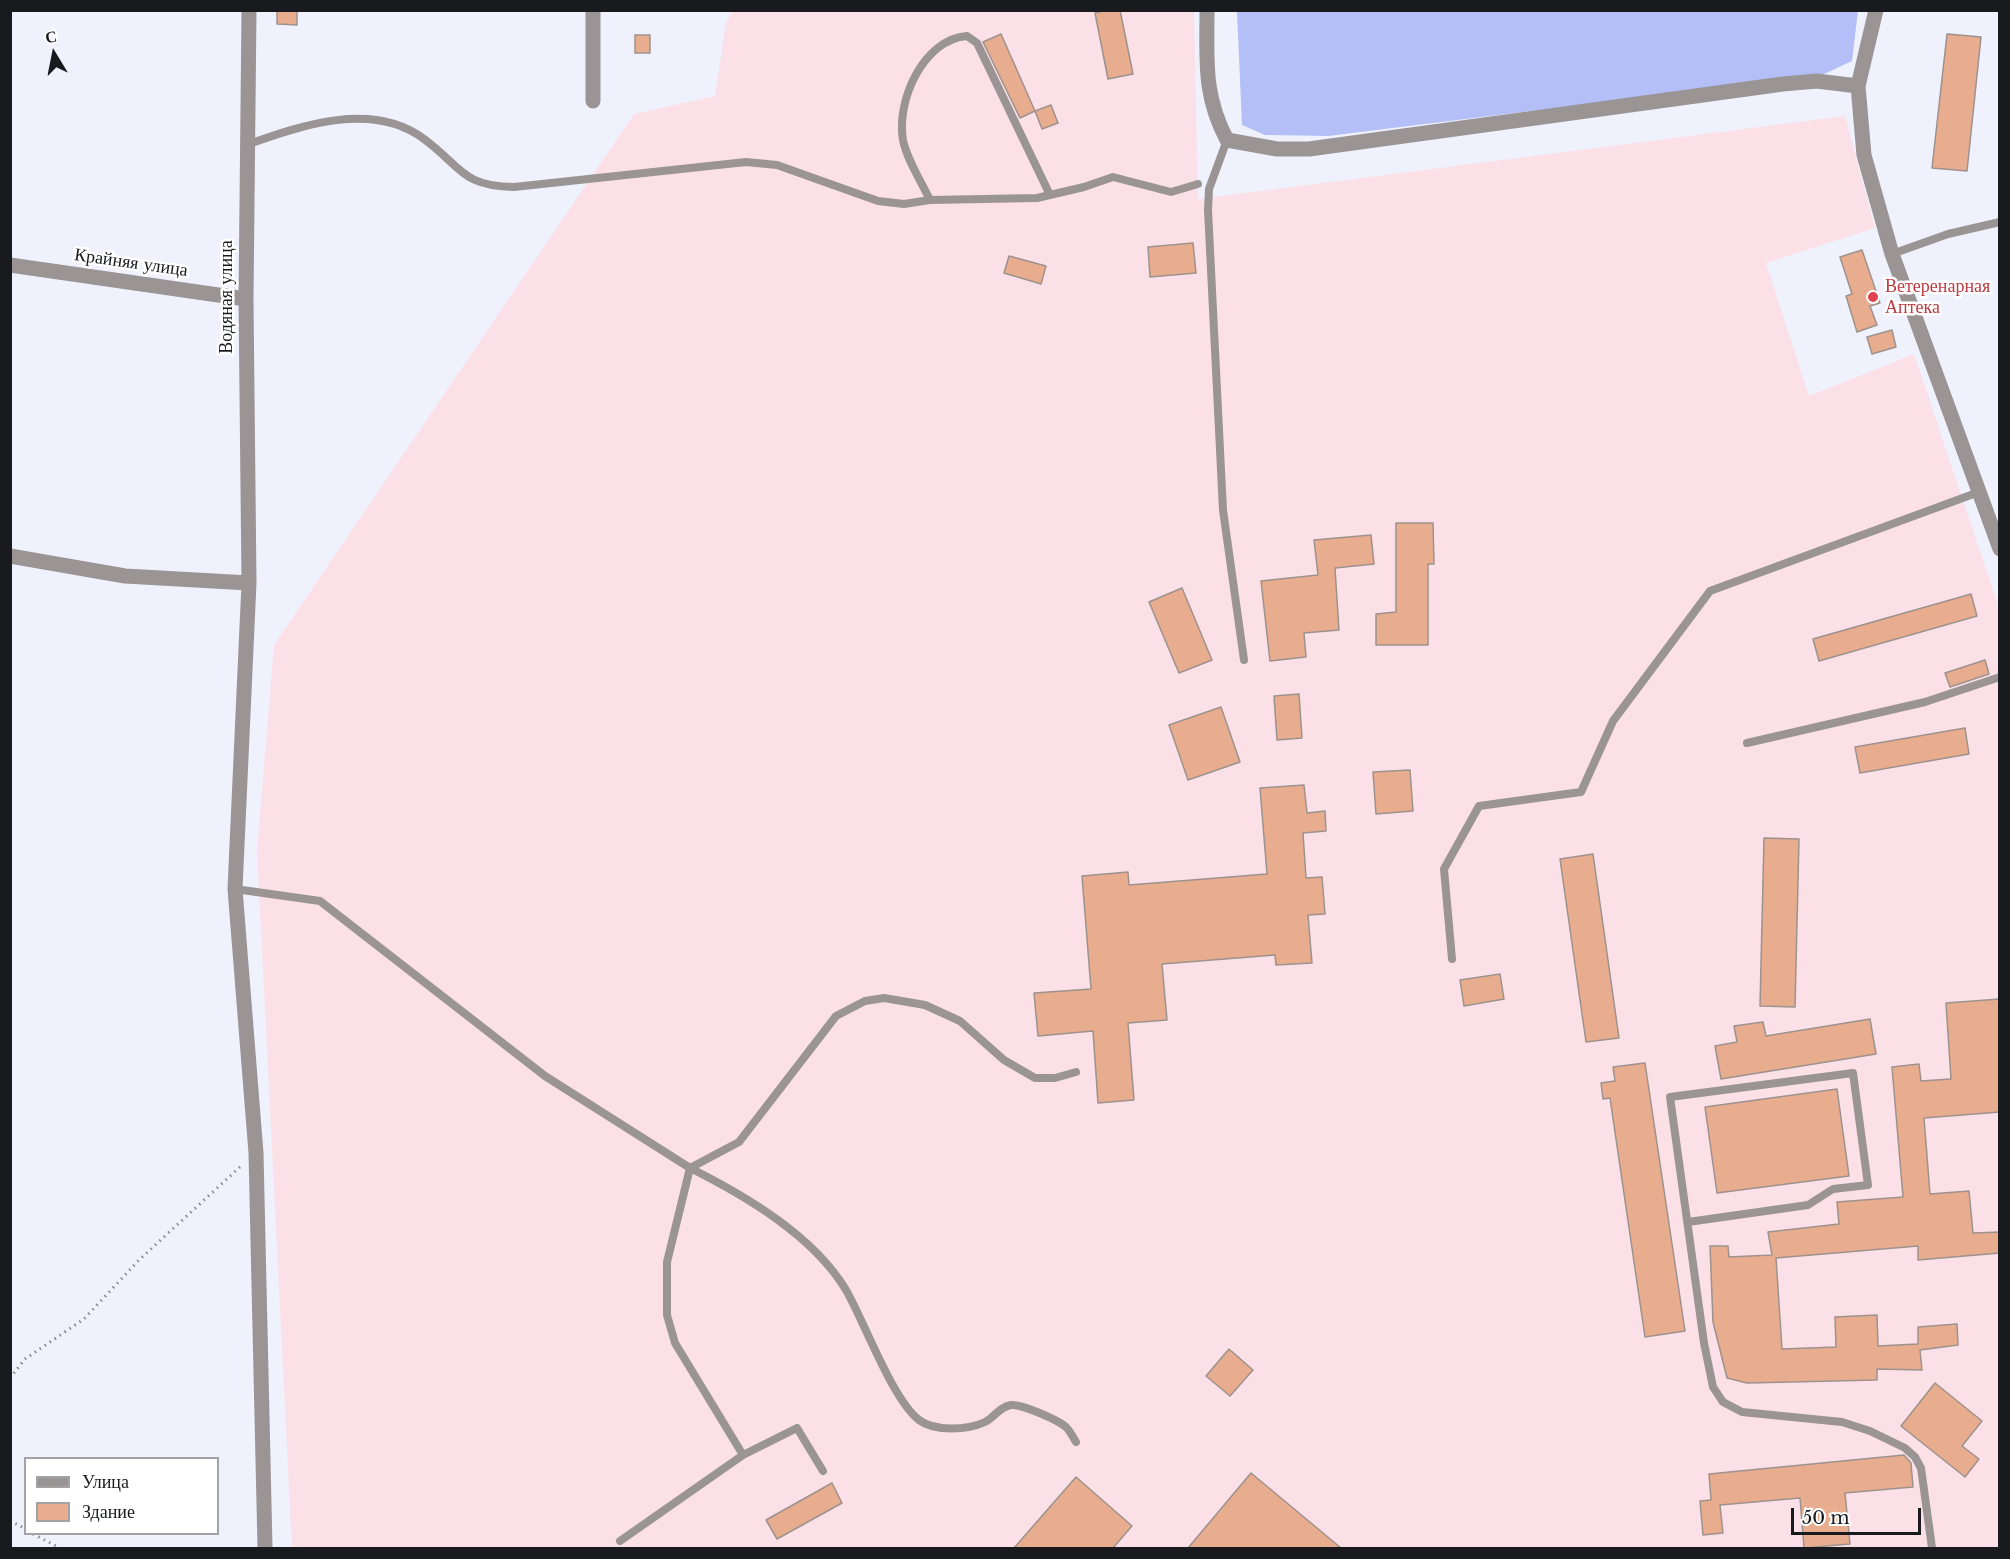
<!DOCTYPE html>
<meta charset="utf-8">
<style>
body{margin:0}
#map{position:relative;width:2010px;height:1559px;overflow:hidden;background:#eff2fd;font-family:"Libre Baskerville",serif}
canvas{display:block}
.frame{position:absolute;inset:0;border:12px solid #191a1e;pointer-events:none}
.legend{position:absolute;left:24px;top:1457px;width:195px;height:78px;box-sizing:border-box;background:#fff;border:2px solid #a3a3a5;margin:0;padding:8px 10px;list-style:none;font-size:18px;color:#191a1e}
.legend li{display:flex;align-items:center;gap:12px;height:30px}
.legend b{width:30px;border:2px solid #a3a3a5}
.north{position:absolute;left:24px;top:24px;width:60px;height:60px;-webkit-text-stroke:4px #fff;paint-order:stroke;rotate:350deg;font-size:16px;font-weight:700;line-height:24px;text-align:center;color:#191a1e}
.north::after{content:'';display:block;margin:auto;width:21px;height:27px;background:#191a1e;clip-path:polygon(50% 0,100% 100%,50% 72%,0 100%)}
.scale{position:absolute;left:1791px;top:1508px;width:130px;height:27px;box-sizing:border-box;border:3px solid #191a1e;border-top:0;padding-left:8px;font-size:18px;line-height:21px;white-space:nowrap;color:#191a1e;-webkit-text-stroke:4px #fff;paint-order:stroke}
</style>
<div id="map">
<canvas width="2010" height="1559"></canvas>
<div class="frame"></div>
<ul class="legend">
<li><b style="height:8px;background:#9a9495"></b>Улица</li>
<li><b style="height:16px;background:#e8ac8f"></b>Здание</li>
</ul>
<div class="north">С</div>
<div class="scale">50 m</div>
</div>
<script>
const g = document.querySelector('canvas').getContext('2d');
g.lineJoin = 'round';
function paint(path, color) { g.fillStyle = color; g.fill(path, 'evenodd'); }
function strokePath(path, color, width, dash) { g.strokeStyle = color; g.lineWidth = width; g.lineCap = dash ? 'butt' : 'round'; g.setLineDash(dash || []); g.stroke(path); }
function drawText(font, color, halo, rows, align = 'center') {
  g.font = font + ' "Libre Baskerville",serif'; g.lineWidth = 5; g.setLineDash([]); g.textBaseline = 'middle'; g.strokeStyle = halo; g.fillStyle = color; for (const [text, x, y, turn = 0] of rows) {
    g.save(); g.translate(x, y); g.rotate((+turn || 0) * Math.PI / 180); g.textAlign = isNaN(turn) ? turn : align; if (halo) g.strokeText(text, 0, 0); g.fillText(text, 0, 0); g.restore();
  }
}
const industrial = new Path2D(`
 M733,11H1194L1198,199L1845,116L1875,228L1766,263L1809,396L1914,354L1999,608V1548H292L257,851L274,645L634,114L715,96L726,23Z`);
const forest = new Path2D(`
 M1237,11H1858L1852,61L1822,75L1328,136L1265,135L1242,125Z`);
const building = new Path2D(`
 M277,10H297V25L277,24Z
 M1108,10H1120L1133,74L1108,79L1095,13Z
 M1001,34L1035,111L1020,118L983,42Z
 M1947,34L1981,37L1967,171L1932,168Z
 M635,35H650V53H635Z
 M1051,105L1058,123L1042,129L1035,111Z
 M1193,243L1196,273L1150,277L1148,247Z
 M1862,250L1880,303L1870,306L1877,325L1857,332L1846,296L1852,294L1840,257Z
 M1009,256L1046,266L1041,284L1004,273Z
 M1892,330L1896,347L1872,354L1867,337Z
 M1396,523H1433L1434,564H1428V645H1376V614L1396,612Z
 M1371,535L1374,564L1335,568L1339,630L1304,633L1306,657L1270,661L1261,581L1318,575L1314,540Z
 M1182,588L1212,660L1179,673L1149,602Z
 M1971,594L1977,616L1819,661L1813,639Z
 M1985,660L1989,674L1950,687L1945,673Z
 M1299,694L1302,738L1277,740L1274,696Z
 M1221,707L1240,762L1188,780L1169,725Z
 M1965,728L1969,754L1860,773L1855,747Z
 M1410,770L1413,811L1376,814L1373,772Z
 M1304,785L1307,813L1325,811L1326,831L1303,833L1306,878L1322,877L1325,914L1308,915L1312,963L1276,965L1275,955L1162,964L1167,1020L1128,1023L1134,1100L1098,1103L1093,1031L1038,1036L1034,993L1091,989L1082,876L1128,872L1129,885L1267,874L1260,788Z
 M1764,838L1799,839L1795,1007L1760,1006Z
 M1593,854L1619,1038L1586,1042L1560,859Z
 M1500,974L1504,999L1464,1006L1460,980Z
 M2000,999V1112L1924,1118L1930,1194L1969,1191L1973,1233L2000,1232V1253L1918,1260V1246L1776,1258L1782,1349L1836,1347L1835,1317L1877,1315L1878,1346L1918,1344V1327L1957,1324L1958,1345L1920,1350L1922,1370L1877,1369V1380L1747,1383L1727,1378L1713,1322L1710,1246H1728L1729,1257L1772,1255L1768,1232L1839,1224L1837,1202L1903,1197L1892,1067L1919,1064L1921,1081L1951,1079L1946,1003Z
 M1870,1019L1876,1054L1721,1079L1715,1046L1737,1042L1734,1026L1763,1022L1766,1036Z
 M1645,1063L1685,1331L1645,1337L1610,1098L1603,1099L1601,1083L1615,1081L1613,1067Z
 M1837,1089L1849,1176L1717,1193L1705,1107Z
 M1229,1349L1253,1370L1230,1396L1206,1376Z
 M1935,1383L1982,1421L1962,1446L1979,1459L1965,1477L1901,1426Z
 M1904,1455L1911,1463L1913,1487L1845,1493L1850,1544L1804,1548L1800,1498L1720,1505L1723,1533L1703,1535L1700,1501L1711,1500L1709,1474Z
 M1251,1473L1341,1548H1188Z
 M1076,1477L1132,1526L1113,1548H1014Z
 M832,1483L842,1503L777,1539L766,1520Z`);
const path = new Path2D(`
 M10,1378L25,1359L84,1319L139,1260L241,1166
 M10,1521L26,1529
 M33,1534L60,1548`);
const service = new Path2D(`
 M1227,140L1209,189L1208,210L1223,510L1244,660
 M246,145C300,126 372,100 424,139C462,167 461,186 514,187L746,162L777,165L878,201L904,204L930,200L1037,198L1084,187L1113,177L1171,192L1198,184
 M930,200C921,181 907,160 903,140C896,100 924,39 967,36L977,43L1050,195
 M1892,254L1948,234L2000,222
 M1747,743L1925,702L2000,677
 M235,889L320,901L545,1076L690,1168L667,1262V1315L675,1343L743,1455
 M1452,959L1444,869L1479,806L1581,792L1613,721L1710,591L1979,492
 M690,1168C744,1195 813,1235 846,1290C864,1321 892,1399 919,1420C935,1432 968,1430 985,1422C995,1417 999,1407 1011,1405C1022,1404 1058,1420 1066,1427C1070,1431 1073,1437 1076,1442
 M690,1168L739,1142L836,1016L865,1001L884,998L925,1005L960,1021L1004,1060L1035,1078H1055L1076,1072
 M1688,1222L1808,1205L1833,1189L1868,1185L1853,1073L1670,1097L1704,1343L1713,1387L1723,1402L1742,1412L1842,1422L1870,1431L1905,1448L1915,1457L1921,1468L1932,1548
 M620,1541L743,1455L797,1428L823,1471`);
const minor = new Path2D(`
 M249,10L246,299L249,583L235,889L256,1153L265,1548
 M1207,10C1207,60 1203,95 1227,140L1277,149H1309L1783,84L1817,81L1858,86
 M1876,10L1858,86L1864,155L1892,254L2000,549
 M593,101V10
 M10,265L246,299
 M10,556L125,576L249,583`);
const markers = [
 [1873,297,6,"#e0444e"]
];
const streetNames = [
 ["Крайняя улица",131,263,8],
 ["Водяная улица",227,297,-90]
];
const healthNames = [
 ["Ветеренарная",1885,287],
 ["Аптека",1885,308]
];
paint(industrial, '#fbe1e7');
paint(forest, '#b4bff7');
paint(building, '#e8ac8f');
strokePath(building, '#9d928d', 1.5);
strokePath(path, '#888a91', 3, [1.5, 4.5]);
strokePath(service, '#9a9495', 8);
strokePath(minor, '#9a9495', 15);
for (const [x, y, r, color] of markers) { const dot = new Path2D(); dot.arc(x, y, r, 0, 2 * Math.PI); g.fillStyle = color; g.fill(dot); strokePath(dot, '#fff', 2); }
drawText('18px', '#191a1e', '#fff', streetNames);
drawText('18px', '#be3a42', '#fff', healthNames, 'left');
</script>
